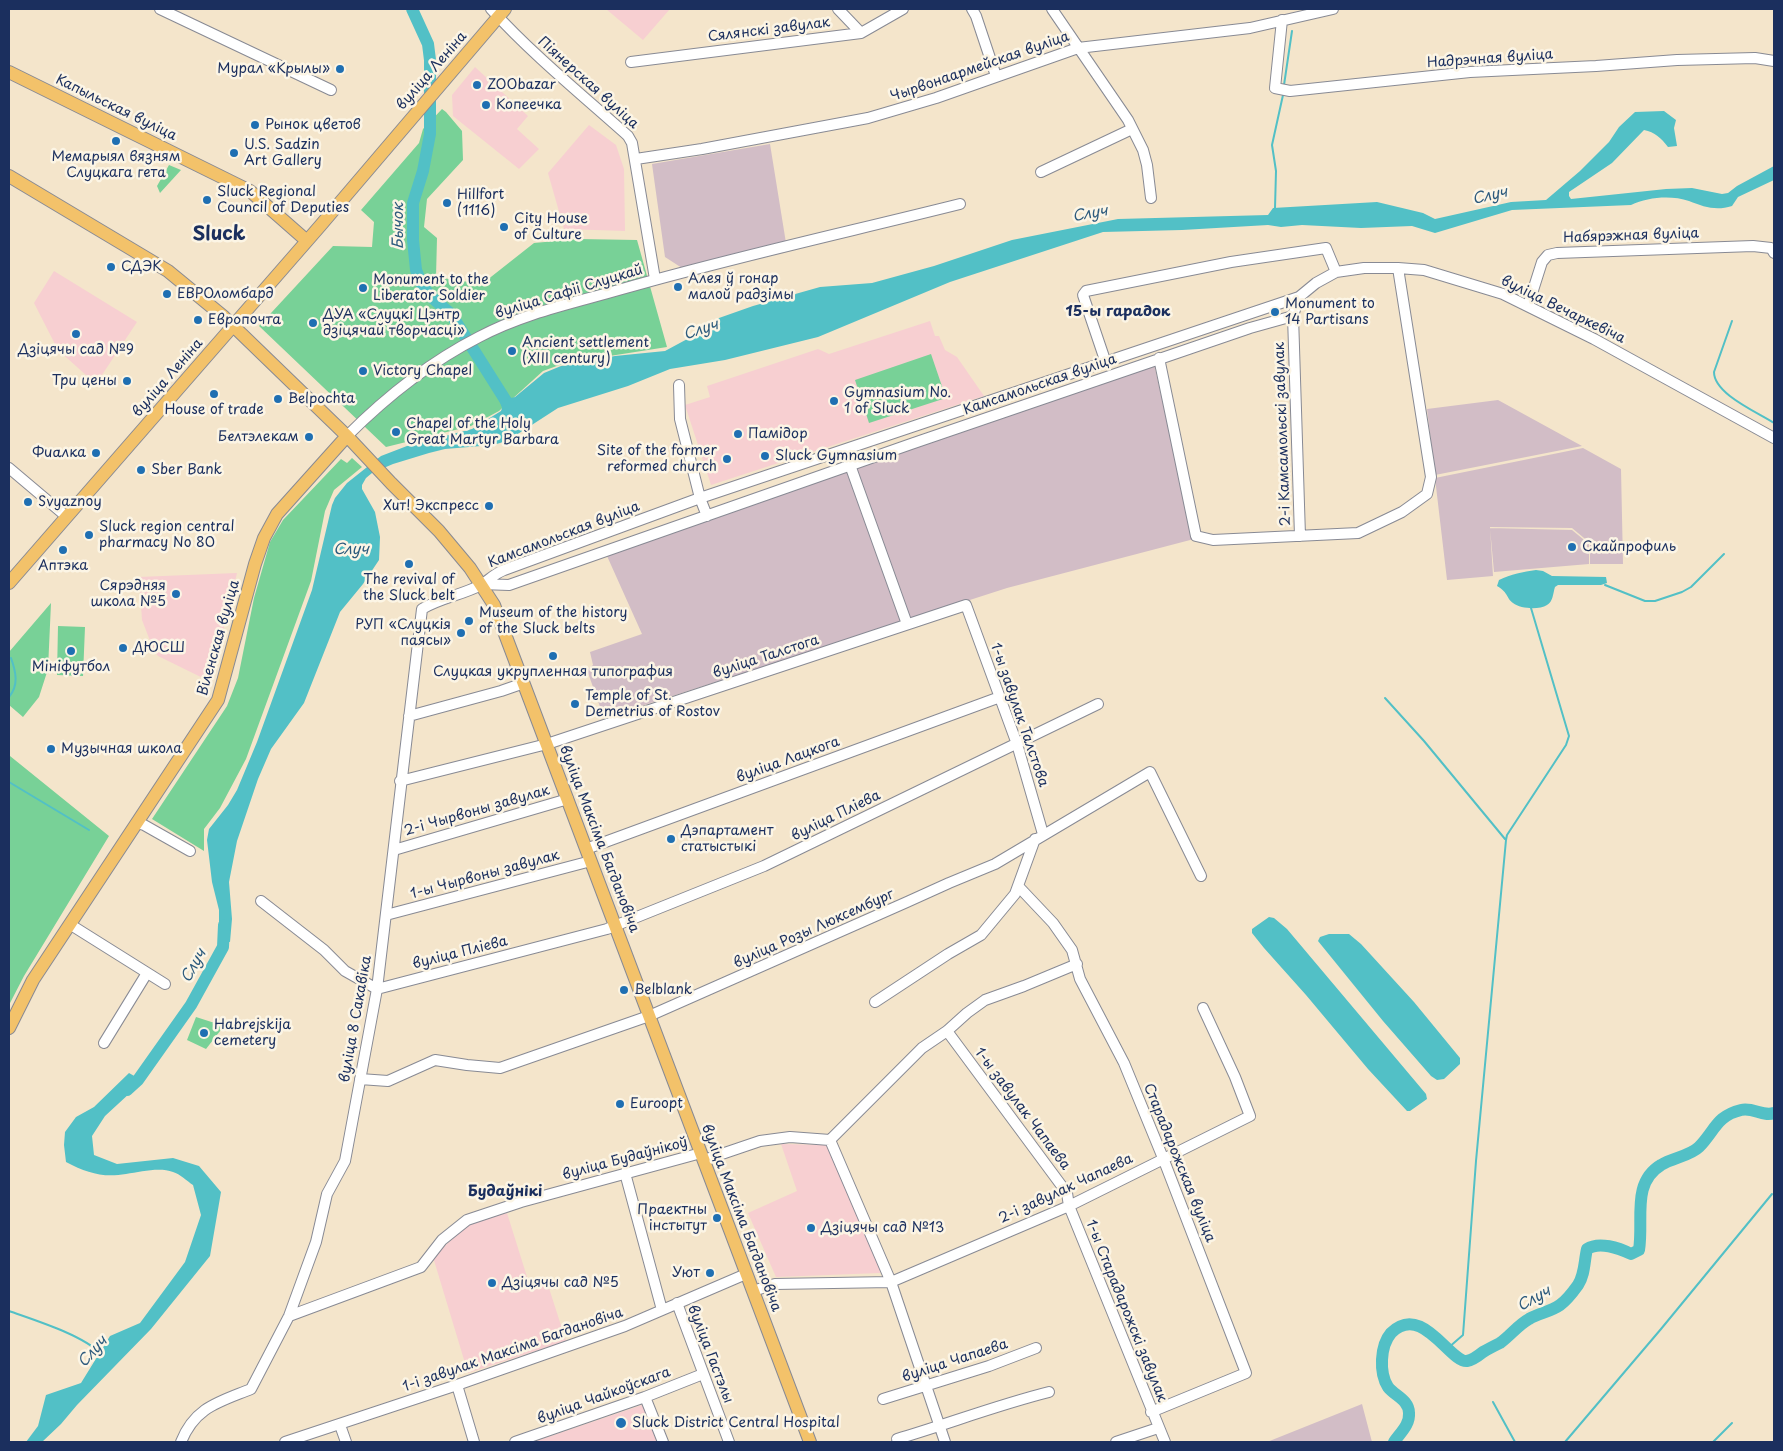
<!DOCTYPE html>
<meta charset="utf-8">
<style>
body{margin:0}
#map{position:relative;width:1783px;height:1451px;overflow:hidden;background:#f4e5cb;font-family:"Playpen Sans",sans-serif}
canvas{display:block}
.frame{position:absolute;inset:0;border:10px solid #1b2f5e;pointer-events:none}
</style>
<div id="map">
<canvas width="1783" height="1451"></canvas>
<div class="frame"></div>
</div>
<script>
const g = document.querySelector('canvas').getContext('2d');
g.lineJoin = 'round';
function paint(path, color) { g.fillStyle = color; g.fill(path, 'evenodd'); }
function strokePath(path, color, width, dash) { g.strokeStyle = color; g.lineWidth = width; g.lineCap = dash ? 'butt' : 'round'; g.setLineDash(dash || []); g.stroke(path); }
function drawText(font, color, halo, rows, align = 'center') {
  g.font = font + ' "Playpen Sans",sans-serif'; g.lineWidth = 5; g.setLineDash([]); g.textBaseline = 'middle'; g.strokeStyle = halo; g.fillStyle = color; for (const [text, x, y, turn = 0] of rows) {
    g.save(); g.translate(x, y); g.rotate((+turn || 0) * Math.PI / 180); g.textAlign = isNaN(turn) ? turn : align; if (halo) g.strokeText(text, 0, 0); g.fillText(text, 0, 0); g.restore();
  }
}
const built = new Path2D(`
 M606,9H670L643,40Z
 M475,67L528,116L517,129L539,149L519,169L453,116L452,95Z
 M589,125L616,145L624,169L625,231L564,229L548,173Z
 M54,271L137,322L96,384L58,350L34,303Z
 M930,321L935,336H939L945,350L957,357L984,396L711,485L685,405L710,397L707,386L818,349L829,354Z
 M237,573L211,682L158,656L154,651L142,620L139,577Z
 M781,1144L827,1145L882,1268L880,1273L776,1277L748,1213L797,1191Z
 M507,1213L528,1280L548,1285L566,1341L468,1373L433,1257L464,1228L473,1222Z
 M645,1404L660,1442H533Z`);
const industrial = new Path2D(`
 M770,144L786,243L682,268L665,257L652,164Z
 M1154,364L1194,539L1007,588L604,718L587,670L593,665L590,652L642,634L607,556Z
 M1498,400L1582,446L1435,475L1427,409Z
 M1583,448L1621,469L1623,564H1590V543L1572,528L1490,527L1493,576L1447,580L1435,478Z
 M1490,528L1572,530L1589,544V564L1494,572Z
 M1362,1404L1372,1442H1267Z`);
const green = new Path2D(`
 M442,109L446,112L462,131L463,160L427,199L424,227L437,238L436,277L482,284L534,243L578,239L637,240L667,347L565,363L543,371L499,411L471,426L386,447L259,326L333,246L372,247L374,222L361,210L419,143L423,129Z
 M169,165L181,170L160,193L157,186Z
 M931,354L946,398L869,423L855,380Z
 M352,458L362,467L334,490L325,511L311,581L246,759L220,808L204,829V851L152,819L227,706L238,678L254,598L270,542L283,520L341,459L347,463Z
 M51,603L48,669L39,697L23,717L9,705V652Z
 M58,626L85,627L83,676L57,675Z
 M9,723L10,756L109,836L24,976L9,1005Z
 M196,1017L224,1026L206,1049L187,1040Z`);
const water = new Path2D(`
 M1664,111L1676,120L1674,128L1677,146L1668,147C1661,138 1655,132 1644,130L1612,163L1569,192V196L1571,199L1666,189L1692,188L1722,194L1728,193L1737,186L1774,166V180L1738,197L1732,206C1716,211 1704,207 1689,201C1671,195 1648,197 1631,205L1512,210L1435,233L1412,226L1361,228L1302,225L1281,227L1268,225L1182,230L1103,232L950,282L818,337L725,360L670,369L628,386L558,408L507,441L493,445L445,449L429,453L393,464L372,473L366,478L362,485V489L375,512L380,537L379,560L363,584L340,612L304,703L271,749L258,779L237,841L229,882L232,919L230,942L219,940V910L212,882L207,840L209,829L228,805L237,790L257,742L312,590L332,505L335,498L347,483L381,456L407,446L472,429L501,411L502,408L498,397L506,393L511,398L515,397L544,373L561,366L615,356L665,351L691,337L719,318L753,306L820,287L872,283L934,266L1012,240L1118,219L1268,215L1273,208L1377,202L1423,213L1435,219L1511,202L1546,200L1580,171L1609,142L1619,127L1635,112Z
 M1536,570L1543,571L1552,576L1606,577L1607,583L1601,585H1558L1555,587C1553,593 1553,602 1547,605C1539,610 1521,609 1513,603C1506,598 1509,593 1497,586L1499,580C1511,574 1523,572 1536,570Z
 M1269,917L1274,918L1287,929L1426,1094L1427,1099L1410,1111H1407L1368,1069L1306,995L1264,948L1252,933V929Z
 M1329,934H1349L1361,944L1414,1002L1460,1058V1064L1444,1079L1437,1080L1431,1076L1383,1021L1318,941L1320,937Z
 M129,1073L143,1081L105,1116L92,1136L94,1155L117,1164L173,1158L199,1166L221,1192L210,1256L151,1329L77,1405L61,1424L42,1442H26L38,1426L46,1395L81,1383L110,1336L140,1323L185,1262L201,1215L193,1185C187,1181 180,1174 173,1172C159,1167 141,1172 126,1174C103,1178 87,1173 66,1162L64,1145L65,1132L76,1117L94,1107Z`);
const stream = new Path2D(`
 M1284,85L1292,31
 M1275,208L1276,171L1272,145L1283,95
 M1732,321L1714,372C1714,394 1757,412 1774,423
 M603,338L608,357
 M1605,585L1645,601H1655L1682,592L1691,587L1724,554
 M9,697C19,685 16,672 11,658
 M1385,698L1424,741L1505,839
 M9,782L89,830
 M9,1311C34,1320 83,1335 101,1354
 M1448,1348L1463,1335L1476,1161L1506,840L1507,835L1566,745L1569,736L1531,608
 M1493,1402L1515,1442
 M1565,1442L1661,1329L1772,1194
 M1713,1442L1732,1423`);
const river = new Path2D(`
 M412,9L428,44L430,60V134L423,171L413,203V240L416,270L421,283L429,295L451,314L511,409
 M127,1090L138,1080L191,1005L223,947L224,925
 M1394,1442C1400,1433 1410,1425 1409,1413C1409,1400 1395,1396 1388,1387C1379,1373 1380,1346 1391,1333C1422,1302 1450,1363 1467,1361C1473,1360 1478,1356 1483,1352C1488,1349 1494,1346 1500,1343C1510,1336 1518,1325 1529,1319C1539,1313 1550,1312 1560,1305C1567,1300 1573,1292 1578,1285C1585,1274 1584,1262 1587,1249C1599,1241 1619,1248 1631,1254L1639,1250C1644,1220 1631,1183 1661,1165C1672,1158 1690,1156 1699,1147C1715,1131 1716,1116 1741,1110C1753,1107 1763,1117 1774,1113`);
const minor = new Path2D(`
 M160,9L331,90
 M491,9C533,55 581,94 628,136L632,143L655,279
 M838,9L861,33
 M972,9L976,16L996,76
 M1052,9L1128,120L1143,150L1147,165L1151,198
 M1282,20L1275,88L1290,91L1470,72L1596,66L1677,60L1755,58L1774,61
 M631,62L861,33L903,9
 M636,159L702,149L868,118L936,98L1078,48L1250,28L1333,9
 M1041,172L1132,129
 M1299,297L1293,316L1300,536
 M1528,306L1542,262L1548,255L1557,253L1753,246L1771,248L1774,253
 M1159,358L1196,536L1213,540L1358,533L1402,512L1427,494L1431,477L1398,268
 M1106,363L1083,295L1086,291L1231,262L1326,248L1336,272L1364,268H1398L1424,270L1503,294L1594,339L1774,438
 M679,385L680,419L700,498L707,516
 M347,436C386,397 430,362 479,337C524,313 574,303 622,289C734,257 848,232 960,204
 M850,465L907,624
 M9,468L67,517
 M482,584L509,585L911,444L1250,328L1293,316
 M409,716L501,691L524,683
 M400,781L547,744L966,605L1017,744L1043,834
 M137,823L144,825L190,851
 M586,849L1000,697
 M394,850L568,799
 M1018,886L1053,923L1072,950L1080,979L1124,1063L1163,1158L1246,1373L1151,1412
 M261,901L324,950L345,971L377,989L607,929L764,866L1098,704
 M386,915L591,861
 M71,925L165,984
 M875,1002L948,954L981,935L1015,894L1035,839
 M947,1031L1067,1193L1069,1206L1165,1442
 M104,1043L147,973
 M360,1079L388,1081L435,1060L467,1065L500,1068L649,1016L907,902L949,883L995,864L1150,772L1201,876
 M830,1140L891,1282L945,1442
 M704,1160L760,1141L790,1137L830,1140L922,1048L947,1031L967,1013L985,1000L1024,986L1077,964
 M625,1173L662,1310
 M753,1291L775,1284L891,1282L1069,1206L1250,1116L1235,1077L1203,1008
 M677,1303L729,1442
 M289,1316L421,1267L442,1240L467,1220L521,1202L701,1153
 M457,1385L474,1442
 M645,1397L663,1442
 M883,1399L989,1366L1036,1348
 M340,1425L346,1442
 M897,1439C948,1424 997,1405 1049,1392
 M181,1442C195,1407 219,1402 251,1389L289,1316L316,1242L327,1194L345,1161L377,989L422,609C440,598 462,595 481,585C489,580 494,574 504,570L700,498L1299,297L1316,283L1336,272
 M285,1442L457,1385L625,1326L746,1274
 M515,1442L645,1397L703,1374
 M1116,1442L1158,1428`);
const major = new Path2D(`
 M9,72L250,191L307,241
 M9,176L168,271L224,317L347,436L391,483L439,531L470,568L494,605L810,1442
 M9,583L320,226L505,9
 M9,1028L33,980L218,700L255,564L264,538L277,514L347,436`);
const markers = [
 [340,69,5,"#1f6fb2"],
 [477,85,5,"#1f6fb2"],
 [486,105,5,"#1f6fb2"],
 [255,125,5,"#1f6fb2"],
 [116,141,5,"#1f6fb2"],
 [234,153,5,"#1f6fb2"],
 [207,200,5,"#1f6fb2"],
 [447,203,5,"#1f6fb2"],
 [504,227,5,"#1f6fb2"],
 [111,267,5,"#1f6fb2"],
 [678,287,5,"#1f6fb2"],
 [363,288,5,"#1f6fb2"],
 [167,294,5,"#1f6fb2"],
 [1275,312,5,"#1f6fb2"],
 [198,320,5,"#1f6fb2"],
 [313,323,5,"#1f6fb2"],
 [76,334,5,"#1f6fb2"],
 [512,351,5,"#1f6fb2"],
 [363,371,5,"#1f6fb2"],
 [127,381,5,"#1f6fb2"],
 [214,394,5,"#1f6fb2"],
 [278,399,5,"#1f6fb2"],
 [834,401,5,"#1f6fb2"],
 [396,432,5,"#1f6fb2"],
 [738,434,5,"#1f6fb2"],
 [309,437,5,"#1f6fb2"],
 [96,453,5,"#1f6fb2"],
 [765,456,5,"#1f6fb2"],
 [727,459,5,"#1f6fb2"],
 [141,470,5,"#1f6fb2"],
 [28,502,5,"#1f6fb2"],
 [489,506,5,"#1f6fb2"],
 [89,535,5,"#1f6fb2"],
 [1572,547,5,"#1f6fb2"],
 [63,550,5,"#1f6fb2"],
 [409,564,5,"#1f6fb2"],
 [176,594,5,"#1f6fb2"],
 [469,621,5,"#1f6fb2"],
 [461,633,5,"#1f6fb2"],
 [123,648,5,"#1f6fb2"],
 [71,651,5,"#1f6fb2"],
 [553,656,5,"#1f6fb2"],
 [575,704,5,"#1f6fb2"],
 [51,749,5,"#1f6fb2"],
 [671,839,5,"#1f6fb2"],
 [624,990,5,"#1f6fb2"],
 [204,1033,5,"#1f6fb2"],
 [620,1104,5,"#1f6fb2"],
 [717,1218,5,"#1f6fb2"],
 [811,1228,5,"#1f6fb2"],
 [710,1273,5,"#1f6fb2"],
 [492,1283,5,"#1f6fb2"],
 [621,1423,6,"#1f6fb2"]
];
const streetNames = [
 ["Сялянскі завулак",769,30,-7],
 ["Надрэчная вуліца",1490,59,-4],
 ["Чырвонаармейская вуліца",980,67,-19],
 ["вуліца Леніна",432,71,-49],
 ["Піянерская вуліца",588,83,42],
 ["Капыльская вуліца",116,108,26],
 ["Набярэжная вуліца",1631,236,-2],
 ["вуліца Сафіі Слуцкай",569,292,-17],
 ["вуліца Вечаркевіча",1563,310,26],
 ["вуліца Леніна",168,378,-49],
 ["Камсамольская вуліца",1040,385,-19],
 ["2-і Камсамольскі завулак",1283,434,-92],
 ["Камсамольская вуліца",564,535,-21],
 ["Віленская вуліца",219,638,-74],
 ["вуліца Талстога",766,657,-18],
 ["1-ы завулак Талстова",1019,715,71],
 ["вуліца Лацкога",788,760,-20],
 ["2-і Чырвоны завулак",477,811,-16],
 ["вуліца Пліева",836,816,-26],
 ["вуліца Максіма Багдановіча",599,839,69],
 ["1-ы Чырвоны завулак",485,875,-15],
 ["вуліца Розы Люксембург",814,929,-24],
 ["вуліца Пліева",460,953,-14],
 ["вуліца 8 Сакавіка",356,1019,-80],
 ["1-ы завулак Чапаева",1022,1109,53],
 ["вуліца Будаўнікоў",625,1159,-15],
 ["Старадарожская вуліца",1179,1163,68],
 ["2-і завулак Чапаева",1066,1189,-25],
 ["вуліца Максіма Багдановіча",741,1218,69],
 ["1-ы Старадарожскі завулак",1126,1311,68],
 ["1-і завулак Максіма Багдановіча",513,1350,-19],
 ["вуліца Гастэлы",710,1354,69],
 ["вуліца Чапаева",955,1361,-18],
 ["вуліца Чайкоўскага",604,1396,-20]
];
const poiNames = [
 ["Мурал «Крылы»",330,69,"right"],
 ["ZOObazar",487,85],
 ["Копеечка",496,105],
 ["Рынок цветов",265,125],
 ["U.S. Sadzin",244,145],
 ["Art Gallery",244,161],
 ["Мемарыял вязням",116,157,"center"],
 ["Слуцкага гета",116,173,"center"],
 ["Sluck Regional",217,192],
 ["Council of Deputies",217,208],
 ["Hillfort",457,195],
 ["(1116)",457,211],
 ["City House",514,219],
 ["of Culture",514,235],
 ["СДЭК",121,267],
 ["Алея ў гонар",688,279],
 ["малой радзімы",688,295],
 ["Monument to the",373,280],
 ["Liberator Soldier",373,296],
 ["ЕВРОломбард",177,294],
 ["Monument to",1285,304],
 ["14 Partisans",1285,320],
 ["ДУА «Слуцкі Цэнтр",323,315],
 ["дзіцячай творчасці»",323,331],
 ["Европочта",208,320],
 ["Ancient settlement",522,343],
 ["(XIII century)",522,359],
 ["Дзіцячы сад №9",76,350,"center"],
 ["Victory Chapel",373,371],
 ["Три цены",117,381,"right"],
 ["Gymnasium No.",844,393],
 ["1 of Sluck",844,409],
 ["Belpochta",288,399],
 ["House of trade",214,410,"center"],
 ["Chapel of the Holy",406,424],
 ["Great Martyr Barbara",406,440],
 ["Памідор",748,434],
 ["Белтэлекам",299,437,"right"],
 ["Site of the former",717,451,"right"],
 ["reformed church",717,467,"right"],
 ["Фиалка",86,453,"right"],
 ["Sluck Gymnasium",775,456],
 ["Sber Bank",151,470],
 ["Svyaznoy",38,502],
 ["Хит! Экспресс",479,506,"right"],
 ["Sluck region central",99,527],
 ["pharmacy No 80",99,543],
 ["Скайпрофиль",1582,547],
 ["Аптэка",63,566,"center"],
 ["The revival of",409,580,"center"],
 ["the Sluck belt",409,596,"center"],
 ["Сярэдняя",166,586,"right"],
 ["школа №5",166,602,"right"],
 ["Museum of the history",479,613],
 ["of the Sluck belts",479,629],
 ["РУП «Слуцкія",451,625,"right"],
 ["паясы»",451,641,"right"],
 ["ДЮСШ",133,648],
 ["Мініфутбол",71,667,"center"],
 ["Слуцкая укрупленная типография",553,672,"center"],
 ["Temple of St.",585,696],
 ["Demetrius of Rostov",585,712],
 ["Музычная школа",61,749],
 ["Дэпартамент",681,831],
 ["статыстыкі",681,847],
 ["Belblank",634,990],
 ["Habrejskija",214,1025],
 ["cemetery",214,1041],
 ["Euroopt",630,1104],
 ["Праектны",707,1210,"right"],
 ["інстытут",707,1226,"right"],
 ["Дзіцячы сад №13",821,1228],
 ["Уют",700,1273,"right"],
 ["Дзіцячы сад №5",502,1283],
 ["Sluck District Central Hospital",632,1423]
];
const waterNames = [
 ["Случ",1490,196,-13],
 ["Случ",1090,214,-10],
 ["Бычок",399,226,-90],
 ["Случ",701,330,-18],
 ["Случ",351,550],
 ["Случ",194,966,-61],
 ["Случ",1534,1299,-29],
 ["Случ",93,1352,-48]
];
const neighbourhoodNames = [
 ["15-ы гарадок",1118,312],
 ["Будаўнікі",505,1192]
];
const districtNames = [
 ["Sluck",219,235]
];
paint(built, '#f7cfd1');
paint(industrial, '#d2bdc6');
paint(green, '#78d197');
paint(water, '#52c0c6');
strokePath(stream, '#52c0c6', 2);
strokePath(river, '#52c0c6', 12);
strokePath(minor, '#888a94', 12);
strokePath(major, '#888a94', 14);
strokePath(minor, '#fff', 10);
strokePath(major, '#f3c26a', 12);
for (const [x, y, r, color] of markers) { const dot = new Path2D(); dot.arc(x, y, r, 0, 2 * Math.PI); g.fillStyle = color; g.fill(dot); strokePath(dot, '#fcf5e5', 2); }
drawText('14px', '#1b2f5e', '#fcf5e5', streetNames);
drawText('14px', '#1b2f5e', '#fcf5e5', poiNames, 'left');
drawText('italic 15px', '#2c5a7d', '#fcf5e5', waterNames);
drawText('bold 15px', '#1b2f5e', '#fcf5e5', neighbourhoodNames);
drawText('bold 19px', '#1b2f5e', '#fcf5e5', districtNames);
</script>
